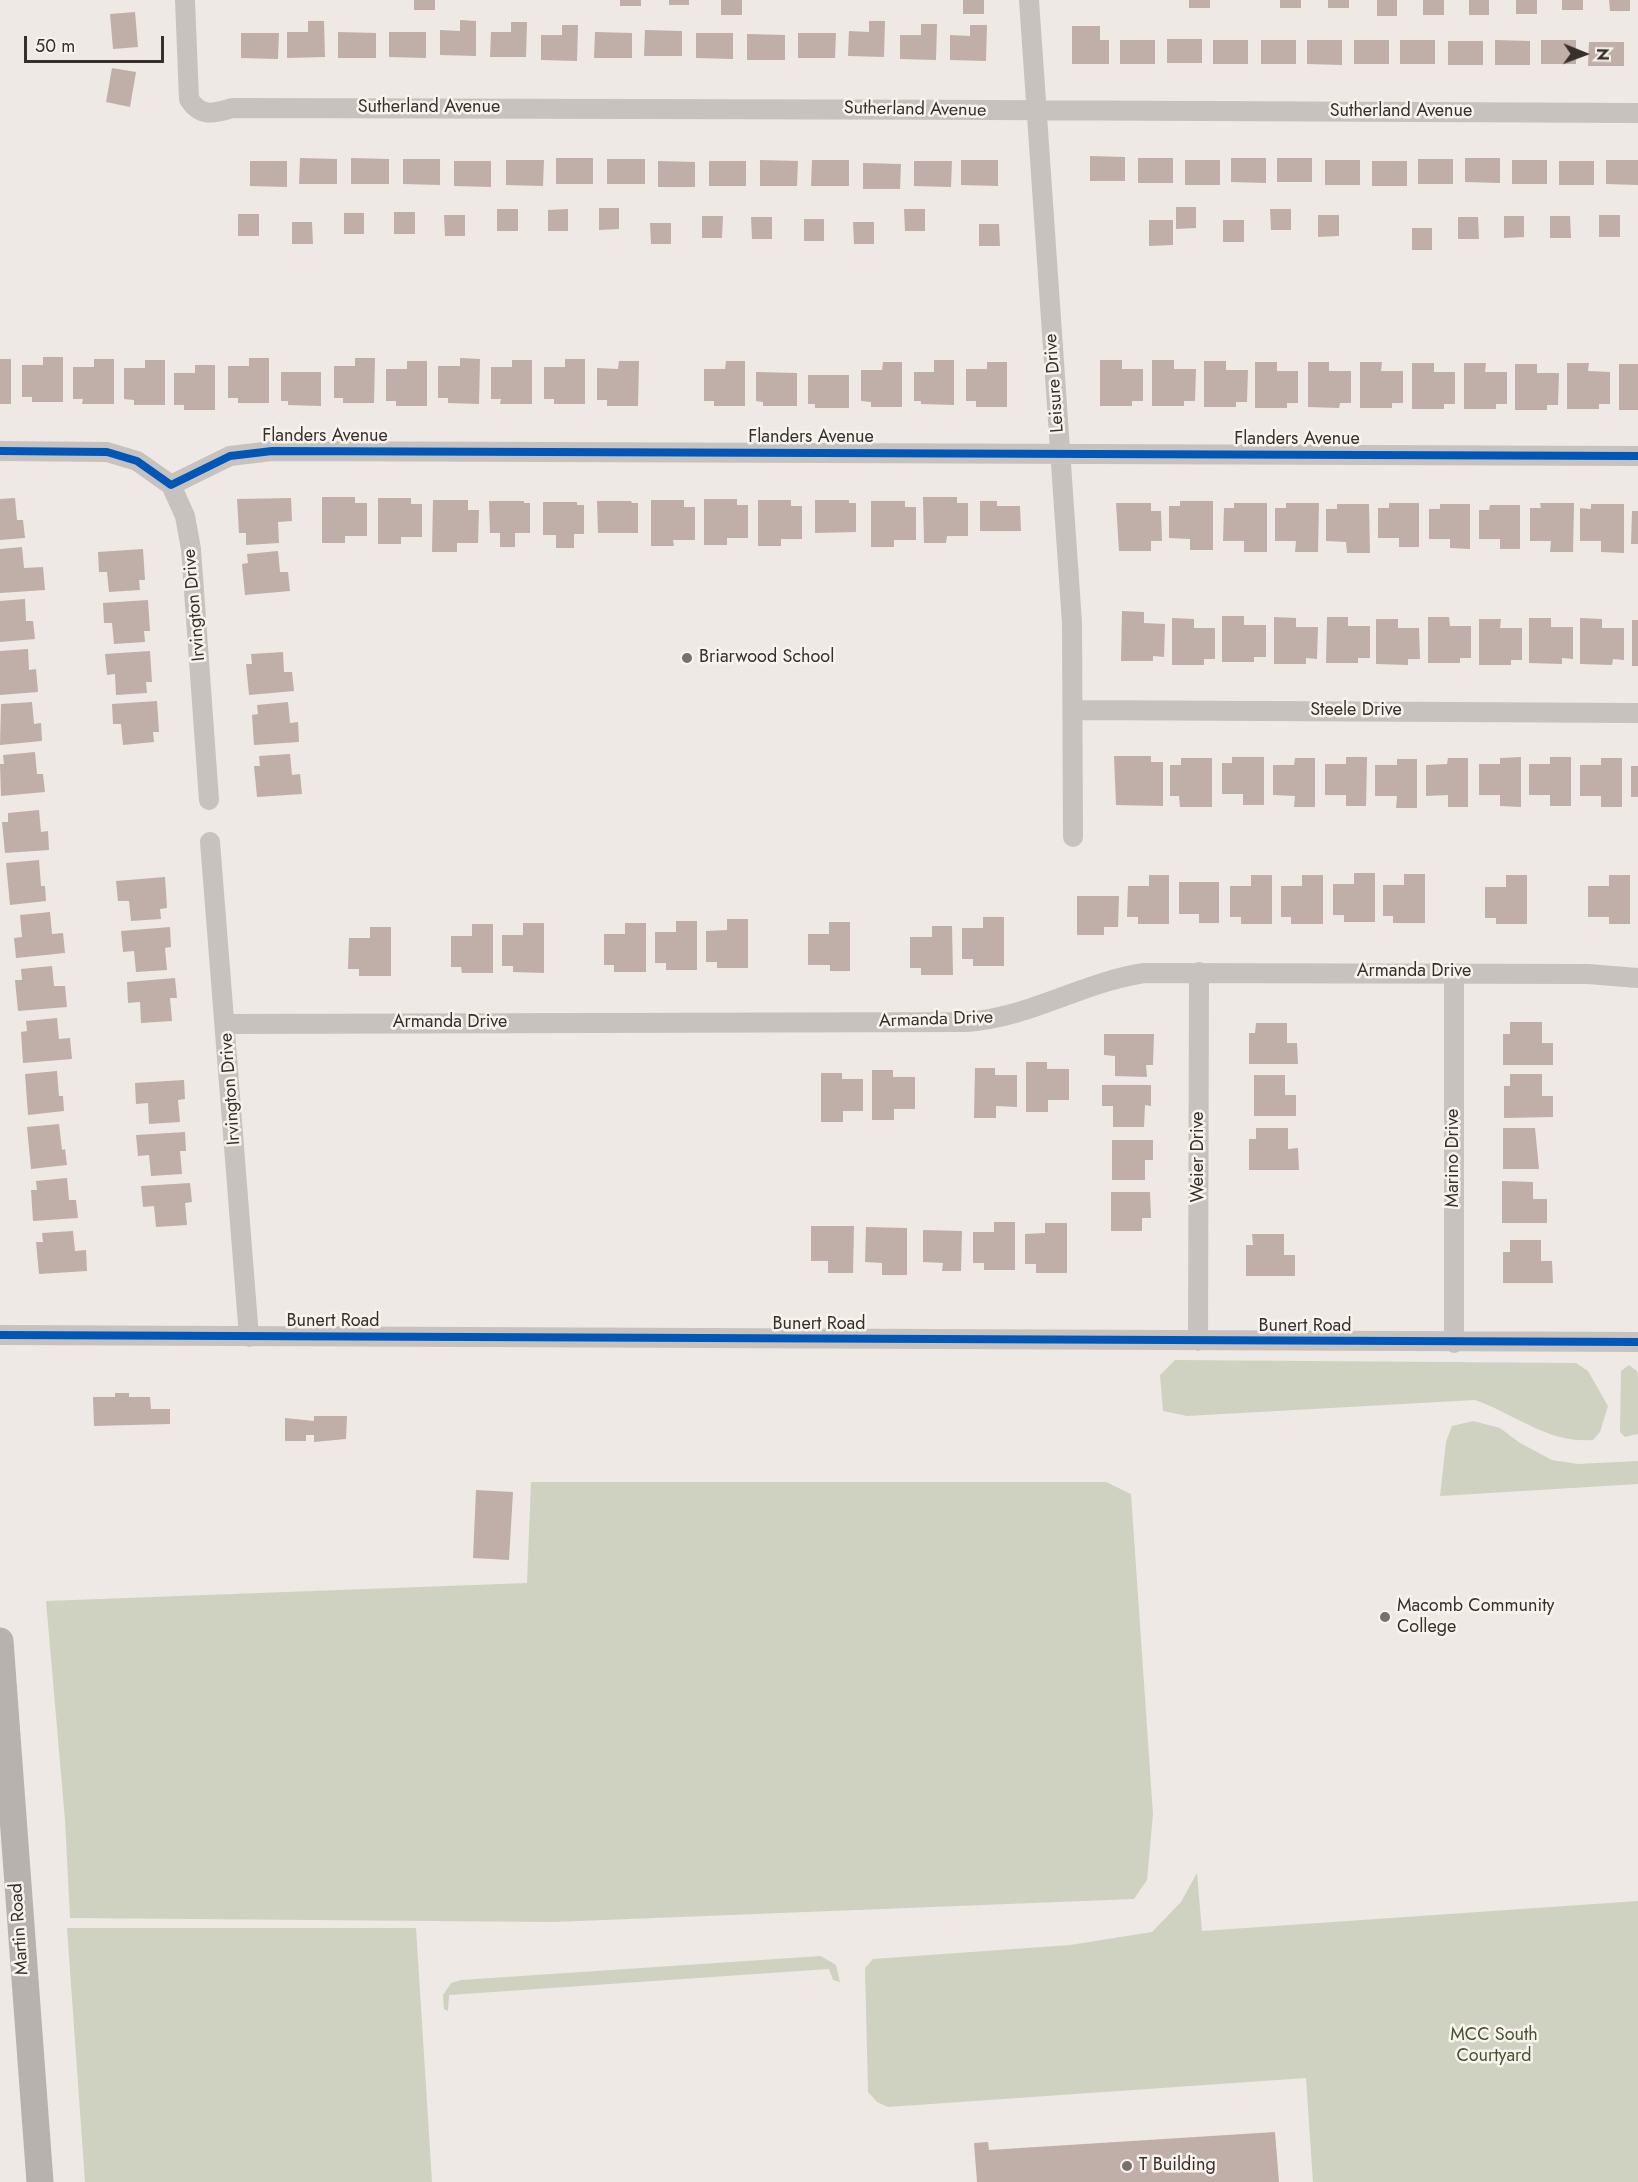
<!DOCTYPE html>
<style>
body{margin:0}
#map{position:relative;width:1638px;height:2182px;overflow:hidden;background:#eee9e4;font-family:Jost,sans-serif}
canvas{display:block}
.north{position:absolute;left:1554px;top:24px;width:60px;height:60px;-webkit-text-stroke:4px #f9f3ed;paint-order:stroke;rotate:91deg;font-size:16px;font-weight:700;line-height:24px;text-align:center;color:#372f2b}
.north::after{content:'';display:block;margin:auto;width:21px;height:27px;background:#372f2b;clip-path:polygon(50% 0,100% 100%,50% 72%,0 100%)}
.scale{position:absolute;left:24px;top:36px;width:140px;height:27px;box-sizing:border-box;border:3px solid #372f2b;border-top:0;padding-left:8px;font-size:18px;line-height:21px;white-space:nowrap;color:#372f2b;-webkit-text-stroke:4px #f9f3ed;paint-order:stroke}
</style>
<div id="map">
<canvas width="1638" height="2182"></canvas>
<div class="north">N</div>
<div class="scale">50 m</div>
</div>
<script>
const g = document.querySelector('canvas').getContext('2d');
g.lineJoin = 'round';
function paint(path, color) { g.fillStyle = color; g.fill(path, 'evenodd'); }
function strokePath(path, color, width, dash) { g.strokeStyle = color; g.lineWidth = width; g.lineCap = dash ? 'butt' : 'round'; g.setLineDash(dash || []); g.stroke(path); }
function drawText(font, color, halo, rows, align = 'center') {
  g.font = font + ' Jost,sans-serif'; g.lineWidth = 5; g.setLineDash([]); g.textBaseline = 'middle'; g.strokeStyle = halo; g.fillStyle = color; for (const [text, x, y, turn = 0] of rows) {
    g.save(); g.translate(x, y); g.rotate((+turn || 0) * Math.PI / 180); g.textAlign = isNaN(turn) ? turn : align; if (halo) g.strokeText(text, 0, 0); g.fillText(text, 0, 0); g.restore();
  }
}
const green = new Path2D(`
 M1175,1360L1576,1363L1588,1371L1608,1406L1600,1432L1593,1440C1549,1444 1515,1414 1475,1400L1187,1416L1163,1411L1160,1375Z
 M1629,1365L1637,1371L1638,1377V1434L1625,1437L1620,1432L1621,1371Z
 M1473,1421L1500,1428L1520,1443L1552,1460L1578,1464L1638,1461V1484L1440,1496L1446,1442L1452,1426Z
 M531,1482H1106L1131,1494L1153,1814L1147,1880L1134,1899L554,1922L70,1918L65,1820L46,1601L527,1583Z
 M1197,1873L1202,1931L1638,1901V2182H1313L1306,2078L888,2107L877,2102L868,2092L865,1968L873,1959L1070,1945L1152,1932L1181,1902Z
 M67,1928H416L432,2182H85Z
 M821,1956L836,1965L840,1982L833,1980L829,1969L449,1995L448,2011L444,2009L443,1995L451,1983L461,1980Z`);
const building = new Path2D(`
 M414,0H435V10H414Z
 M620,0H641V6H620Z
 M669,0H689V5H669Z
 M721,0H742V15H721Z
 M963,0H984V14H963Z
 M1189,0H1210V8H1189Z
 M1280,0H1301V8H1280Z
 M1328,0H1349V8H1328Z
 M1377,0H1397V16H1377Z
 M1423,0H1444V15H1423Z
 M1469,0H1489V15H1469Z
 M1516,0H1537V14H1516Z
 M1562,0H1583V10H1562Z
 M1609,0H1630V11H1610Z
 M135,12L138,47L113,49L110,14Z
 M460,20L476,21V56L440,55V30L460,31Z
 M308,21H324L325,57L287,58V32H308Z
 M869,21H885L884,57L848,56L849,31L869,32Z
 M511,22H527L526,57H490L491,32H511Z
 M921,24H937L936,60L900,59V35H921Z
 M562,25H578L577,61L541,60V35H562Z
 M970,25H987L986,61L950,60V35L970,36Z
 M1072,26H1100V40H1109V64H1072Z
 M645,30L682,31V56H644Z
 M338,32L376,33V58H338Z
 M389,32H426V58L389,57Z
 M595,32L632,33V58H594Z
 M241,33H279L278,59L241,58Z
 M696,33H733V59L696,58Z
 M798,33H836L835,58H798Z
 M747,34L785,35V60H747Z
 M1167,39H1202V63H1167Z
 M1120,40H1155V64H1120Z
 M1213,40H1248V64H1213Z
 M1261,40H1296V64H1261Z
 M1307,40H1342V65L1307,64Z
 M1354,40H1389V64H1354Z
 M1400,40H1435V64H1400Z
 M1495,40L1530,41V65H1495Z
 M1541,40H1576V64H1541Z
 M1448,41H1483V65H1448Z
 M1589,42H1624V66H1588Z
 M112,68L136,72L130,107L106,102Z
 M1090,156L1125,157V181H1090Z
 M300,158L337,159V184H299Z
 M351,158L389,159V184H351Z
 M556,158H593V184H556Z
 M1138,158H1173V183H1138Z
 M1231,158H1266V183L1231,182Z
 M1277,158H1312V182H1277Z
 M1465,158H1500V183L1465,182Z
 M403,159H440V185L403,184Z
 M607,159H645V184H607Z
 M1418,159H1453V184H1418Z
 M506,160H544L543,186L506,185Z
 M760,160L798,161L797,186H760Z
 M812,160H849V186H811Z
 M961,160H998V186L961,185Z
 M1185,160H1220V185H1185Z
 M1325,160H1360V185H1325Z
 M1512,160H1547V184H1512Z
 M1606,160H1638V185L1606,184Z
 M250,161H287V187L250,186Z
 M454,161H491V187L454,186Z
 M658,161L695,162V187H658Z
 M709,161H746V186H709Z
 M914,161H952L951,187L914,186Z
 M1372,161H1407V186H1372Z
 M1559,161H1594V185H1559Z
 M863,163L901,164L900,189H863Z
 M1176,207H1196V228L1176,229Z
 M599,208H619V229L599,230Z
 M497,209H518V231H497Z
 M568,209V231H548V210Z
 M904,209H925V231H905Z
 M1270,209H1291V230H1271Z
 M394,212H415V234H394Z
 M344,213H364V234H344Z
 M238,214H259V236H238Z
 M444,215H465V236H445Z
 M1318,215H1339V236L1318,237Z
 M1599,215H1620V237H1599Z
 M702,216H723L722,238H702Z
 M1504,216H1524V237L1504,238Z
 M1550,216H1570L1571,238H1550Z
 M751,217H772V239H752Z
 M1458,217H1478L1479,239H1458Z
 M804,219H824V241H804Z
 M1149,220H1173V245L1149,246Z
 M1223,220H1244V242H1223Z
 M292,222H312L313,244H292Z
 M853,222H874V244H854Z
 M650,223H671V244H651Z
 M979,224H999L1000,246H979Z
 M1412,228H1432V250H1412Z
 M43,357H63V402H32V397H22V365H43Z
 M249,358H269V403H238V398H228V366H249Z
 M355,358H375L374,403H343V398H334V366H355Z
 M460,358L480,359L479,404L448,403V398H438V366H460Z
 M0,359H11V404H0Z
 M94,359H114V404H82L83,399H73V367H94Z
 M565,359H585V404H554V399H544V367H565Z
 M145,360H165V405H134V400L124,399V368H145Z
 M512,360H532V404H500L501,399H491V367H512Z
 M934,360H954V405L921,404V401H914V372H934Z
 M1100,360H1122V369H1143V401H1132V406H1100Z
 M1152,360H1174V369H1196L1195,401H1184V406H1152Z
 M407,361H427V406H396V401H386V369H407Z
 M619,361H639L638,406H607V400H597V368L618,369Z
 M726,361H745V406H714V401H704V369H725Z
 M1204,361H1226V370H1248L1247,402H1236V407H1204Z
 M883,362H902V407H871V402L861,401V370H882Z
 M987,362H1007V407H976V401H966V369H987Z
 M1255,362H1277V371H1298V403H1287V408H1255Z
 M1308,362H1329V371H1351V403H1340L1339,408L1308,407Z
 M1360,362H1382L1381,371H1403V403H1392V408H1360Z
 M1412,363H1434V372H1455V404H1444V409H1412Z
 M1464,363H1486L1485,372H1507V404H1496V409H1464Z
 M1567,363H1589L1588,371L1610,372V404H1599V409H1567Z
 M1515,364H1537V373H1559L1558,405H1547V410H1515Z
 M1619,364H1638V410H1619Z
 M195,365H215V410H184V405H174V373H195Z
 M281,372H321V406L288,405V401H281Z
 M756,372L797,373V406H763V402L756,401Z
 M808,375H849V408H815V404H808Z
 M322,497H355V503H367V536H345V543H322Z
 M923,497H957V503H968V536H947L946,543H924Z
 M15,498L17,520H23L25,538L0,540V499Z
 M291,498L292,521L278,522L279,543L246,545V533H239L237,499Z
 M378,498H411V504H422V537H401V544H378Z
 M704,499H737V505H748V538H727V545H704Z
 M433,500H468V510H479L478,543H457V552H432Z
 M651,500H684V507H695V540H673L674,546H651Z
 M758,500H791V506H802V539H781V546H758Z
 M815,500H849V503H856V532L815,533Z
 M489,501H524V503H530V533H515V547H500V533H490Z
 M597,501H631L632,503H638V533H598Z
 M871,501H905V507H916V540H894V547H871Z
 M980,501H997V506H1020L1021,531H980Z
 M1180,501H1213V550H1190V539L1169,538V506H1180Z
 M543,502H577V505H584V534H574V548H556V535H543Z
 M1116,503H1151V511H1161L1162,541H1151V551H1119Z
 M1234,503H1267V552H1244V541H1223L1224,508H1234Z
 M1286,503H1319L1318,552H1295L1296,541H1275V508H1286Z
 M1389,503H1419V547H1399V538H1378V508H1389Z
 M1540,503H1574L1573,552H1550L1551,541H1530V508H1541Z
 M1337,504H1369L1370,553H1347L1346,542L1326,541V509H1337Z
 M1440,504H1470V549L1450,548V539H1429V509H1440Z
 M1591,504H1624V553L1601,552V541H1580V508L1591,509Z
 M1490,505H1520V549H1500V539H1479V510H1489Z
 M1632,511H1638V544H1631Z
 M22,547L24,568L43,567L45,590L0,593V549Z
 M143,549L145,580H139L140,590L109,592L107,572H99L98,552Z
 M278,551L280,572H288L290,591L245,595L242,564L248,563L247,554Z
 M25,599L26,621H33L35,639L0,642V601Z
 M148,600L150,631H144L145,642L114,644L112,623H104L103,603Z
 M1122,611L1144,612V623L1165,624L1164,657L1153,656V661H1121Z
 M1222,616H1244V625H1266V657H1254V662H1222Z
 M1274,617L1296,618V627H1318L1317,659L1306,658V664H1274Z
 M1327,617H1348V626H1370V658H1358V663H1326Z
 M1428,617H1449L1450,626H1471V658H1460V663H1428Z
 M1172,618L1194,619V628H1215V659H1204V665H1172Z
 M1529,618H1551V627H1573V659L1562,658V664L1529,663Z
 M1580,618L1602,619V628H1624V660L1613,659L1612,665L1580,664Z
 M1376,619H1398V628H1419L1420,659H1408V665L1376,664Z
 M1479,619H1501L1500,628H1522V660H1511V665H1479Z
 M1632,620H1638V666H1632Z
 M28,649L29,670L36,669L38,692L0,695V651Z
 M150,651L152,682H146L147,693L116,695L115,674L107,675L105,654Z
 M283,652L284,672H292L294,691L249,695L246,664H252L251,654Z
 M157,701L159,732H153L154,742L123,745L121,724H113L112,704Z
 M32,702L34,724L41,723L42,741L0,745L1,704Z
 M288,702L290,723L298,722L299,742L254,745L252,715L258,714L257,705Z
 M35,752L37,774H43L45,792L1,796L0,764H4L3,755Z
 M290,754L292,775L300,774L302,794L257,797L254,766H260L259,756Z
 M1114,756H1151V762H1163V806L1116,805Z
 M1232,757H1264V805H1243V794H1222V763H1232Z
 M1346,757H1367L1366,806H1346V795H1325V764H1346Z
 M1521,757V807L1500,806V795H1479V764H1500V758Z
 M1550,757H1571V806H1550V795H1529V764H1550Z
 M1181,758H1212V807H1180L1179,796H1170V765H1181Z
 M1295,758H1315V807H1294L1295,796L1273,795V765H1294Z
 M1448,758H1468V807H1448V795L1426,796V765L1447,764Z
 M1601,758H1622V807H1601V796H1580V765H1601Z
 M1397,759H1417V808H1396L1397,796H1375V765H1397Z
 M1631,766H1638V797H1631Z
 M39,810L41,832L48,831L49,850L5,853L2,822H8V813Z
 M39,860L41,886H45L46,901L10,905L6,863Z
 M1354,873H1375V922H1344V915H1333V884H1354Z
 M1404,874H1425V923H1393V916H1383V885H1404Z
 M1149,875H1169V924H1138V917H1127L1128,886H1149Z
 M1251,875H1272V924H1241V917H1230V886H1251Z
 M1302,875H1323V924H1291V917H1281V886H1302Z
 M1506,875H1527V924H1496V918H1485V887H1506Z
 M1609,875H1630V924H1609V917H1588V886H1609Z
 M165,877L167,908L160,909L161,919L131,921L129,901H118L116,881Z
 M1179,882H1219V923H1199V914H1179Z
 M1077,896H1119L1118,927H1104V935H1077Z
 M50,912L52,934L63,933L65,953L16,958L14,938L22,937L20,915Z
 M983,917H1004V966H973V959H962V928H983Z
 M727,919H748V968H717V962H706V931L727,930Z
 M676,921H697V970H666V963H655V932H676Z
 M829,922H850V971H830V965H808V934H829Z
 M523,923H544V973L513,972V966H502V935H523Z
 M625,923H646V972H614V965H604V934H625Z
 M472,924H493V973H462L461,967H451V936H472Z
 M932,926H952L953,975H921V968H910V937H932Z
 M170,927L171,947L165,948L167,970L136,972L134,951L123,952L121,931Z
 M370,927H391V976H359V969H348L349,938H370Z
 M52,966L54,986H65L67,1007L18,1011L15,980H22L21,969Z
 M175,978L177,998H170L172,1021L141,1023L140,1002L128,1003L127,982Z
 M57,1018L59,1039L70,1038L72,1059L23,1063L21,1032L27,1031L26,1021Z
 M1510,1022H1542V1043H1553V1065H1503V1034H1510Z
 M1256,1023H1287V1043H1297L1298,1064H1249V1033H1255Z
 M1104,1034H1154L1153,1065H1146L1147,1077L1115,1076V1056L1104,1055Z
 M1026,1062H1047V1069H1069V1100H1048V1112H1026Z
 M975,1068H995V1075H1017V1107L996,1106V1118H974Z
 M872,1070H893V1077H915V1109H894V1120H872Z
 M57,1071L59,1096H63L64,1111L28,1115L25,1074Z
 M821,1073H842V1079H863V1111H843V1122H821Z
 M1510,1074H1542V1096H1553V1117L1504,1118V1086H1510Z
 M1254,1075H1285V1095H1296V1116H1254Z
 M184,1080L185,1099L178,1100L180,1122L149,1124L148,1103L136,1104L135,1083Z
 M1102,1085H1151V1106L1145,1105L1144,1127H1113V1106H1102Z
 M59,1124L62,1150L65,1149L67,1165L31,1169L27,1127Z
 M1256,1128H1288V1149L1298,1148L1299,1170H1249V1139H1256Z
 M1503,1128H1535L1539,1169H1503Z
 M185,1132L186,1151H180L182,1174L151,1176L149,1155L138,1156L136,1135Z
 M1112,1140H1153V1160H1145V1180H1112Z
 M67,1178L69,1200H76L78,1218L33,1221L31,1190H37L36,1181Z
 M1502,1181L1533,1182V1199H1547V1223H1502Z
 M190,1183L192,1202L185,1203L187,1225L156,1227L154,1206L143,1207L141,1186Z
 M1111,1192H1150L1151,1218H1142V1231H1111Z
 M994,1222H1015V1270H984V1263H973V1232H994Z
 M1045,1223H1067V1273H1036V1264H1025V1234L1045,1233Z
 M811,1226H854L853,1273H828V1261H811Z
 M866,1227L907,1228V1275H882V1263L865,1262Z
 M923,1230L962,1231L961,1271H942L943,1263L923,1262Z
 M73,1231L75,1251L86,1250L87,1271L39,1274L36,1242H43L42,1233Z
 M1252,1234H1284V1255H1295V1276H1246V1245H1253Z
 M1510,1240H1541V1261H1552L1553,1283H1503V1252H1510Z
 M115,1393H129V1397H150L151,1409H170V1424L94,1426L93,1397H115Z
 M314,1416H347L346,1439L314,1442V1435H306V1441H285V1418L314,1421Z
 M476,1490L513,1492L509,1560L473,1558Z
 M1275,2132L1279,2182H977L974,2143L988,2142L989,2150Z`);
const street = new Path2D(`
 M185,0L189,99C200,117 214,114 232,108C701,107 1169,112 1638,113
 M1029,0L1072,623L1073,837
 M0,451L107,452L137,461L171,485L230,456L272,451L1638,456
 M171,485L185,516L191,549L209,800
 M1074,710L1638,713
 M210,842L249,1337
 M226,1024L966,1022C1032,1017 1080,983 1144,973L1588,974L1638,978
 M0,1335L1638,1342
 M1198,1341L1199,972
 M1454,1343V973`);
const secondary = new Path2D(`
 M0,1641L40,2182`);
const cycleway = new Path2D(`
 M0,451L107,452L137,461L171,485L230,456L272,451L1638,456
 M0,1335L1638,1342`);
const markers = [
 [687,658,6,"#77706c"],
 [1385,1617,6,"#77706c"],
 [1127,2166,6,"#77706c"]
];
const streetNames = [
 ["Sutherland Avenue",429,108],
 ["Sutherland Avenue",915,110,1],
 ["Sutherland Avenue",1401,112],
 ["Leisure Drive",1055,383,-94],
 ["Flanders Avenue",325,437],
 ["Flanders Avenue",811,438],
 ["Flanders Avenue",1297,440],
 ["Irvington Drive",195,605,-95],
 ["Steele Drive",1356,711],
 ["Armanda Drive",1414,972],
 ["Armanda Drive",936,1020,-2],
 ["Armanda Drive",450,1023],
 ["Irvington Drive",231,1089,-94],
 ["Weier Drive",1199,1157,-90],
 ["Marino Drive",1454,1158,-90],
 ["Bunert Road",333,1322],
 ["Bunert Road",819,1325],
 ["Bunert Road",1305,1327],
 ["Martin Road",20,1929,-94]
];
const poiNames = [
 ["Briarwood School",699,658],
 ["Macomb Community",1397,1607],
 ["College",1397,1628],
 ["T Building",1139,2166]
];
const parkNames = [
 ["MCC South",1494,2036],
 ["Courtyard",1494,2057]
];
paint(green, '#cfd2c0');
paint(building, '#bfafa8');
strokePath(street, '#c7c2bd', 20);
strokePath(secondary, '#b7b2ae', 27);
strokePath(cycleway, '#0057b8', 8);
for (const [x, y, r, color] of markers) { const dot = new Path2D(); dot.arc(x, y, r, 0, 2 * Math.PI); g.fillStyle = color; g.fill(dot); strokePath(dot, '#f9f3ed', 2); }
drawText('18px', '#372f2b', '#f9f3ed', streetNames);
drawText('18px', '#372f2b', '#f9f3ed', poiNames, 'left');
drawText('18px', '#465331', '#f9f3ed', parkNames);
</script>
